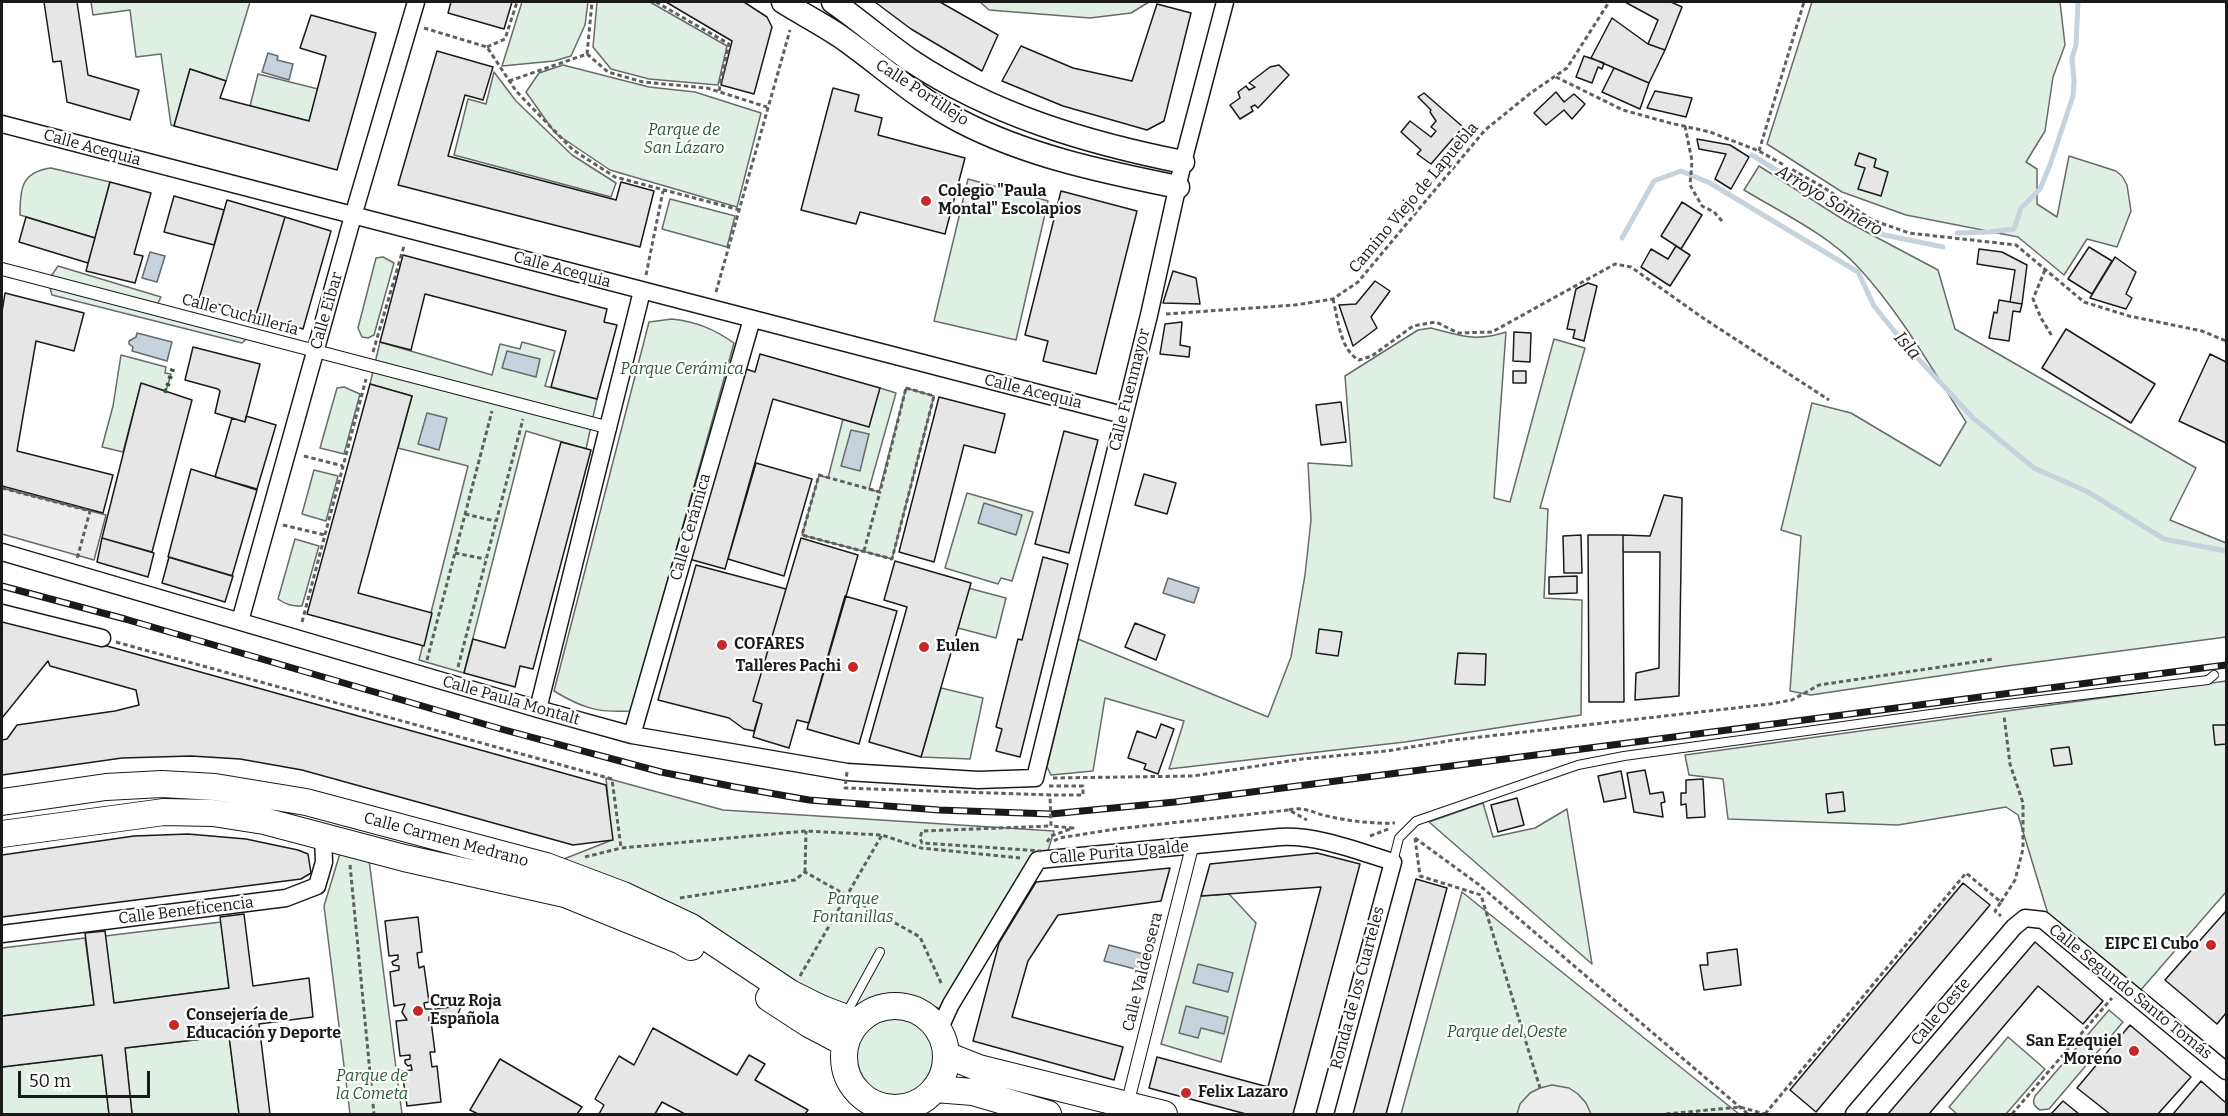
<!DOCTYPE html>
<meta charset="utf-8">
<style>
body{margin:0}
#map{position:relative;width:2228px;height:1116px;overflow:hidden;background:#fff;font-family:Bitter,serif}
canvas{display:block}
.frame{position:absolute;inset:0;border:3px solid #1a1a1a;pointer-events:none}
.scale{position:absolute;left:18px;top:1071px;width:132px;height:27px;box-sizing:border-box;border:3px solid #1a1a1a;border-top:0;padding-left:8px;font-size:18px;line-height:21px;white-space:nowrap;color:#1a1a1a;-webkit-text-stroke:4px #fff;paint-order:stroke}
</style>
<div id="map">
<canvas width="2228" height="1116"></canvas>
<div class="frame"></div>
<div class="scale">50 m</div>
</div>
<script>
const g = document.querySelector('canvas').getContext('2d');
g.lineJoin = 'round';
function paint(path, color) { g.fillStyle = color; g.fill(path, 'evenodd'); }
function strokePath(path, color, width, dash) { g.strokeStyle = color; g.lineWidth = width; g.lineCap = dash ? 'butt' : 'round'; g.setLineDash(dash || []); g.stroke(path); }
function drawText(font, color, halo, rows, align = 'center') {
  g.font = font + ' Bitter,serif'; g.lineWidth = 4.5; g.setLineDash([]); g.textBaseline = 'middle'; g.strokeStyle = halo; g.fillStyle = color; for (const [text, x, y, turn = 0] of rows) {
    g.save(); g.translate(x, y); g.rotate((+turn || 0) * Math.PI / 180); g.textAlign = isNaN(turn) ? turn : align; if (halo) g.strokeText(text, 0, 0); g.fillText(text, 0, 0); g.restore();
  }
}
const green = new Path2D(`
 M91,2H250L226,81L190,69L174,126L171,125L161,54L136,57L130,10L93,15Z
 M522,2H588L585,25L571,56L554,61L502,66Z
 M597,2H650L727,46L718,85L649,79L611,69L593,47Z
 M980,2H1149L1131,13L1090,18L989,10Z
 M1812,2H2060L2065,45L2053,77L2045,131L2026,162L2037,169V204L2057,217L2069,156L2116,171L2122,176L2127,185L2131,211L2117,247L2087,239L2064,275L2018,237L1906,215L1842,192L1767,144Z
 M563,65L649,87L695,92L761,113L737,207L610,170L555,133L526,92L539,73Z
 M494,72L516,101L572,155L616,183L611,197L454,155L468,99L486,104Z
 M258,74L318,89L309,121L250,106Z
 M1759,166L1844,220L1938,270L1955,329L2196,468L2170,520L2226,543V637L1999,667L1811,695L1790,691L1801,536L1781,530L1812,403L1851,413L1940,466L1966,422C1933,371 1900,312 1858,267C1827,234 1782,213 1744,190Z
 M51,168L110,182L95,238L20,215C20,189 21,172 51,168Z
 M968,179L1048,201L1016,340L934,321Z
 M670,199L735,216L727,247L662,229Z
 M383,257L394,263L374,335L368,338L362,337L358,328L376,258Z
 M58,266L161,297L155,309L251,335L242,343L52,295L48,281Z
 M672,319C697,322 714,329 734,343L631,711C598,713 582,708 554,691L649,322Z
 M1431,328C1462,336 1475,342 1506,332L1494,498L1510,502L1554,339L1585,348L1540,508L1548,509L1544,598L1582,600L1581,715L1405,742L1169,769L1184,721L1105,698L1093,771L1051,775L1047,767L1078,639L1268,717L1291,657L1305,575L1311,520L1308,463L1352,466L1345,376L1418,330Z
 M380,342L492,375L500,344L520,349L522,342L555,351L545,386L597,399L586,449L526,431L464,673L419,660L468,466L398,448L412,396L370,384Z
 M121,355L166,367L165,373L171,374L166,391L141,384L123,452L102,447L113,406Z
 M344,387L360,394L344,454L320,448L337,388Z
 M880,388L896,393L869,489L879,492L906,388L934,396L892,559L802,535L819,475L828,478L843,419Z
 M314,470L338,476L326,521L302,514Z
 M967,493L1033,512L1012,581L1001,578L998,584L945,568Z
 M295,539L319,546L302,606C292,606 286,605 278,599Z
 M968,588L1006,598L996,638L958,628Z
 M2226,681V892L2139,992L2048,914L2018,815L2006,807L1898,825L1728,819L1723,779L1689,775L1685,755Z
 M941,688L983,698L970,759L921,757Z
 M606,778L723,810L1054,831L1047,854L943,1010L920,1001L879,995L852,1009L689,931L546,866L612,840Z
 M1483,803L1493,837L1535,828L1567,809L1592,964L1429,822Z
 M341,850L369,860L402,1114H350L324,906Z
 M1462,892L1739,1114H1401Z
 M1229,894L1256,923L1221,1062L1161,1044L1201,896Z
 M221,922L229,988L114,1003L105,936Z
 M85,938L94,1005L2,1016V948Z
 M2109,1010L2123,1022L2049,1109L2040,1110C2034,1106 2032,1103 2035,1096Z
 M855 1056a40 40 0 1 1 80 0a40 40 0 1 1-80 0Z
 M229,1036L239,1114H132L125,1048Z
 M2008,1037L2045,1069L2006,1114H1957L1949,1107Z
 M102,1055L109,1114H2V1067Z`);
const parking = new Path2D(`
 M2,488L106,515L94,560L2,534Z
 M1552,1085L1569,1088L1578,1094L1586,1103L1591,1114H1517L1520,1104L1530,1093L1540,1088Z`);
const water = new Path2D(`
 M268,53L278,56L277,60L293,64L289,80L262,72Z
 M150,252L165,256L157,282L142,278Z
 M137,333L172,342L167,361L132,351L133,347L129,344V341L136,337Z
 M507,351L540,359L536,377L502,368Z
 M427,413L447,418L439,450L418,444Z
 M851,430L869,434L860,471L841,466Z
 M984,503L1022,515L1016,535L978,523Z
 M1168,578L1199,588L1194,603L1163,593Z
 M1109,945L1143,954L1139,970L1104,961Z
 M1198,964L1233,973L1228,992L1193,983Z
 M1186,1006L1228,1017L1224,1034L1201,1028L1198,1038L1179,1033Z`);
const stream = new Path2D(`
 M1752,155L1880,234L1943,247
 M1957,233L1989,232L2014,229L2021,208L2040,189L2050,165L2073,96L2074,81L2072,58L2076,45L2078,2
 M1622,238L1654,181L1681,171L1710,183L1858,272L1874,306L1903,342L1973,418L2034,468L2088,492L2164,539L2226,551`);
const building = new Path2D(`
 M44,2H77L88,75L139,90L130,120L67,102L61,61L53,62Z
 M451,2H512L504,29L448,13Z
 M666,2H744L767,17L772,27L754,94L721,85L732,41Z
 M875,2H940L998,35L982,71L911,29Z
 M1625,2H1671L1682,7L1665,50L1648,44L1658,20Z
 M1157,4L1191,13L1164,121L1147,130L1063,106L1002,81L1021,46L1073,68L1132,81Z
 M311,15L376,33L337,170L174,126L190,69L226,81L220,98L309,121L326,56L300,48Z
 M1612,18L1648,44L1665,50L1649,83L1591,58Z
 M437,51L493,67L483,100L465,95L448,156L616,200L621,182L654,191L640,247L398,185Z
 M1584,56L1604,63L1602,69L1598,67L1592,83L1576,77Z
 M1279,65L1289,75L1258,108L1255,105L1251,107L1253,111L1240,119L1230,105L1240,98L1238,92L1246,86L1249,90L1255,87L1249,83L1270,67Z
 M1614,68L1649,83L1640,109L1602,92Z
 M833,88L859,95L855,111L882,118L878,135L965,158L945,234L860,212L856,224L801,210Z
 M1655,91L1692,98L1686,117L1647,108Z
 M1556,92L1564,102L1574,94L1585,104L1572,119L1564,110L1546,125L1534,113Z
 M1424,93L1463,127L1431,164L1417,154L1421,150L1401,132L1410,121L1431,137L1436,131L1431,127L1436,121L1430,112L1431,110L1418,97Z
 M1697,139L1730,145L1749,157L1731,189L1715,179L1726,154L1699,149Z
 M1859,153L1876,159L1874,167L1888,172L1881,196L1858,189L1865,168L1855,165Z
 M110,182L151,193L134,254L143,256L135,283L86,271Z
 M1061,191L1137,211L1096,374L1043,361L1048,341L1025,335Z
 M174,196L224,210L214,245L164,232Z
 M227,200L285,217L256,315L199,299Z
 M1682,202L1702,215L1681,249L1661,236Z
 M26,217L95,238L88,263L19,242Z
 M285,217L331,231L303,329L256,315Z
 M1676,246L1690,255L1670,286L1641,267L1651,249L1668,259Z
 M2089,247L2112,261L2092,294L2068,279Z
 M1979,249L2002,252L2027,265L2022,304L2010,302L2015,270L1977,264Z
 M403,255L607,309L604,322L617,325L597,399L551,387L566,331L425,294L411,350L380,342Z
 M2115,257L2136,272L2126,294L2132,298L2126,309L2090,298Z
 M1173,271L1196,278L1200,304L1163,303Z
 M1375,281L1390,291L1371,317L1377,328L1353,346L1339,305L1356,304Z
 M1588,283L1597,286L1584,341L1573,338L1575,330L1567,329L1576,289Z
 M5,293L84,313L74,351L36,341L17,451L113,475L103,513L2,486V312Z
 M1999,300L2022,304L2020,312L2013,311L2009,341L1989,338L1994,312L1997,313Z
 M1182,322L1180,345L1190,347L1189,357L1160,354L1165,324Z
 M2066,329L2155,384L2131,423L2042,368Z
 M1514,332L1531,333L1530,362L1513,361Z
 M193,347L260,364L245,422L215,413L220,391L218,389L185,380Z
 M760,354L880,388L869,427L773,399L725,569L689,559L743,368L755,372Z
 M2210,354L2226,362V443L2179,421Z
 M1513,371H1526V383H1513Z
 M141,383L192,400L152,552L102,538Z
 M370,384L412,396L358,593L432,613L424,646L307,614Z
 M939,397L1005,414L995,453L964,445L934,562L899,552Z
 M1341,402L1346,442L1321,445L1316,405Z
 M246,416L276,425L257,489L215,477L232,418L245,422Z
 M1064,431L1098,440L1069,553L1035,544Z
 M561,442L591,450L533,669L520,666L515,687L464,673L473,639L505,648Z
 M756,463L812,479L784,576L728,559Z
 M191,469L257,490L232,576L168,557Z
 M1144,474L1176,483L1167,514L1135,505Z
 M1664,495L1682,498L1679,696L1635,700L1636,673L1659,668L1660,552H1623V535L1650,536Z
 M1581,535L1582,573H1564L1563,536Z
 M1588,535H1623L1624,702H1589Z
 M102,538L154,553L148,577L97,562Z
 M801,538L858,555L809,723L797,720L789,748L753,737L762,704L753,701Z
 M169,557L233,576L225,602L162,583Z
 M1043,557L1068,564L1020,757L996,751L1002,729L996,727L1018,639L1022,640Z
 M895,561L971,583L921,757L869,742L907,607L884,600Z
 M696,565L786,589L753,701L762,704L754,731L744,729L729,718L658,700Z
 M1577,576V593L1549,594V577Z
 M845,596L897,611L859,744L807,729Z
 M2,619L64,634L606,785L613,840L573,845L302,770L240,759L191,756L122,758L2,775V740L7,739L17,725L115,711L139,705L136,690L50,666L48,661L2,718Z
 M1135,623L1165,635L1156,660L1125,647Z
 M1319,629L1342,632L1338,656L1316,653Z
 M1458,653L1486,654L1485,685L1455,684Z
 M1161,724L1174,729L1158,774L1144,769L1146,764L1128,758L1137,731L1156,738Z
 M2213,725H2226V744L2215,745Z
 M2069,747L2072,764L2054,766L2051,749Z
 M1645,770L1650,794L1663,792L1665,802L1661,803L1663,817L1634,812L1627,773Z
 M1621,771L1626,798L1604,802L1598,776Z
 M1703,779L1705,817L1687,818L1686,804L1681,805V793H1686V780Z
 M1843,792L1845,811L1828,813L1826,794Z
 M1517,798L1524,825L1498,832L1491,805Z
 M188,834L246,839L298,850L308,854L311,873L301,879L2,917V855L134,836Z
 M1317,853L1360,864L1293,1114H1246L1149,1088L1157,1057L1268,1087L1321,887L1201,896L1210,864Z
 M1170,868L1161,901L1058,915L1028,961L1012,1017L1123,1047L1114,1080L973,1041L999,943L1036,882Z
 M1416,879L1447,888L1386,1114H1353Z
 M1963,883L1990,905L1816,1112L1790,1090Z
 M2226,911V1013L2217,1024L2165,980Z
 M244,914L253,986L309,978L313,1017L259,1024L270,1114H239L229,1036L125,1048L132,1114H109L102,1055L2,1067V1016L94,1005L85,933L105,931L114,1003L229,988L220,917Z
 M418,917L422,952L417,953L419,968L424,966L429,1002L424,1003L425,1009H431L435,1013L433,1017H429V1021H431L435,1052H430L432,1067L437,1066L441,1102L407,1106L402,1071L412,1070L411,1065L408,1066L405,1063V1060L410,1059V1055L400,1056L396,1021L407,1020L402,1012L405,1004L394,1006L390,972L399,970V966L393,965L392,962L398,959V955L389,956L385,921Z
 M2035,942L2103,1001L2083,1024L2038,986L1929,1114H1888Z
 M1737,949L1741,985L1704,990L1700,965H1708L1707,953Z
 M461,1006L455,1023L437,1025L435,1009Z
 M2130,1025L2191,1077L2158,1114H2110L2077,1088Z
 M653,1028L737,1075L749,1055L765,1064L755,1080L808,1110L805,1114H685L662,1102L655,1114H599L604,1105L595,1099L619,1056L634,1065Z
 M500,1059L582,1107L577,1114H478L470,1110Z
 M2201,1081L2226,1103V1114H2173Z
 M2063,1101L2079,1114H2051Z`);
const path = new Path2D(`
 M656,2L729,44L719,91
 M424,28L487,47L516,91L573,150L615,177L740,210
 M487,47L505,39L517,2
 M587,54L608,72L643,82L707,88L767,107
 M1556,77L1623,110L1670,123L1710,132L1759,151L1823,187L1872,220L1909,233L2016,245L2084,302L2129,316L2202,331L2226,341
 M509,81L587,54L592,2
 M1685,126L1692,161L1690,185L1702,206L1714,212L1722,221
 M1759,151L1804,2
 M2045,270L2033,299L2041,318L2052,336
 M646,275L663,191
 M716,292L790,30
 M1333,299C1338,319 1340,350 1359,360L1372,356L1413,326L1436,322L1458,333L1492,332L1615,264L1631,267L1703,318L1829,400
 M1166,314L1295,305L1333,299L1358,282L1485,130L1532,92L1567,68L1609,2
 M373,352L404,246
 M906,388L934,396L892,559L802,535L819,475L880,492Z
 M304,456L343,466
 M2,488L90,511L77,559
 M465,514L495,521
 M283,525L325,535
 M864,551L880,492
 M455,553L485,559
 M302,622L366,379
 M116,642L612,779L621,848L806,831L882,835L921,848L1020,858
 M427,660L492,411
 M458,667L523,419
 M1053,778L1193,776L1302,759L1387,751L1454,740L1770,704L1792,700L1819,685L1994,659
 M1049,786H1083V795H1050
 M1289,810C1304,806 1313,813 1327,816C1348,821 1373,824 1395,823
 M1370,836L1391,828
 M1415,838L1478,884L1748,1114
 M1415,838L1420,876L1481,895L1540,1088
 M1054,841L1059,838L1116,829L1289,810L1307,820
 M1047,842L1051,836L1073,828L1051,826
 M585,857L621,848
 M350,865L374,1114
 M805,872L806,831
 M680,898L795,880L805,872L920,937L942,985
 M2001,902L2015,880L2023,849V803L2010,764L2004,716
 M800,976L882,835
 M1666,1114L1740,1107L1765,1114
 M1765,1114L1966,873L2001,902L1995,911L2001,916
 M2012,1114L2112,998`);
const service = new Path2D(`
 M1393,862L1399,838L1416,821L1578,765L1624,756L1982,707L2208,680L2214,675
 M846,1014L880,952`);
const pedestrian = new Path2D(`
 M2,269L610,428
 M1127,1105L1192,847`);
const minor = new Path2D(`
 M2,124L1123,415
 M2,552L538,709L632,735L847,772L978,780L1035,778L1149,315L1183,162L1225,2
 M2,613L102,638
 M240,621L353,216L416,2
 M538,709L642,291
 M632,735L752,319
 M2,934L286,898L317,886L324,862L323,836
 M939,1030L951,1004L1038,860L1280,837C1318,835 1357,851 1393,862L1325,1114
 M1854,1114L2014,927L2025,918L2043,920L2226,1071`);
const secondary = new Path2D(`
 M783,2C802,14 822,24 841,37C881,65 917,99 960,121C1027,156 1104,172 1178,187
 M833,2C859,20 884,42 910,60C992,115 1088,143 1183,162`);
const primary = new Path2D(`
 M2,802L106,787L162,784L215,787L306,802L546,866L623,895L691,927L790,993L820,1008L857,1022
 M2,834L164,812L213,813L264,821L404,858L565,894L681,941L691,947
 M769,998L809,1024L845,1043
 M844 1057a51 51 0 1 1 102 0a51 51 0 1 1-102 0Z
 M946,1055L979,1068L1164,1114
 M935,1089L973,1092L1048,1114`);
const rail = new Path2D(`
 M2,586L125,619L501,729L661,772L735,787L809,800L939,810L1051,814L1175,802L2226,665`);
const pathBridge = new Path2D(`
 M847,772L845,788L1050,795L1051,826L922,831L920,838L922,843L1041,851`);
const hedge = new Path2D(`
 M164,390L166,391L173,368`);
const markers = [
 [926,201,6,"#c62828"],
 [722,645,6,"#c62828"],
 [924,647,6,"#c62828"],
 [853,667,6,"#c62828"],
 [2211,945,6,"#c62828"],
 [418,1011,6,"#c62828"],
 [174,1025,6,"#c62828"],
 [2134,1051,6,"#c62828"],
 [1186,1093,6,"#c62828"]
];
const streetNames = [
 ["Calle Portillejo",922,93,33],
 ["Calle Acequia",92,148,15],
 ["Camino Viejo de Lapuebla",1414,198,-50],
 ["Calle Acequia",562,270,15],
 ["Calle Eibar",327,311,-74],
 ["Calle Cuchillería",240,315,15],
 ["Calle Fuenmayor",1130,390,-76],
 ["Calle Acequia",1033,392,14],
 ["Calle Cerámica",691,527,-74],
 ["Calle Paula Montalt",511,701,16],
 ["Calle Carmen Medrano",446,840,15],
 ["Calle Purita Ugalde",1119,853,-5],
 ["Calle Beneficencia",186,911,-7],
 ["Calle Valdeosera",1143,972,-76],
 ["Ronda de los Cuarteles",1358,988,-75],
 ["Calle Segundo Santo Tomás",2130,992,39],
 ["Calle Oeste",1941,1012,-50]
];
const parkNames = [
 ["Parque de",684,131],
 ["San Lázaro",684,149],
 ["Parque Cerámica",682,370],
 ["Parque",853,900],
 ["Fontanillas",853,918],
 ["Parque del Oeste",1507,1033],
 ["Parque de",372,1077],
 ["la Cometa",372,1095]
];
const poiNames = [
 ["Colegio \"Paula",938,192],
 ["Montal\" Escolapios",938,210],
 ["COFARES",734,645],
 ["Eulen",936,647],
 ["Talleres Pachi",841,667,"right"],
 ["EIPC El Cubo",2199,945,"right"],
 ["Cruz Roja",430,1002],
 ["Española",430,1020],
 ["Consejería de",186,1016],
 ["Educación y Deporte",186,1034],
 ["San Ezequiel",2122,1042,"right"],
 ["Moreno",2122,1060,"right"],
 ["Felix Lazaro",1198,1093]
];
const waterNames = [
 ["Arroyo Somero",1829,201,31],
 ["Isla",1907,346,49]
];
paint(green, '#e0efe3');
strokePath(green, '#6a6a6a', 1.5);
paint(parking, '#ededed');
strokePath(parking, '#6a6a6a', 1.5);
paint(water, '#c6d2dc');
strokePath(water, '#6a6a6a', 1.5);
strokePath(stream, '#c6d2dc', 5);
paint(building, '#e6e6e6');
strokePath(building, '#1a1a1a', 1.5);
strokePath(service, '#1a1a1a', 10);
strokePath(pedestrian, '#1a1a1a', 14);
strokePath(minor, '#1a1a1a', 19);
strokePath(secondary, '#1a1a1a', 25);
strokePath(primary, '#1a1a1a', 28);
strokePath(path, '#5f5f5f', 3, [4.5, 3]);
strokePath(service, '#fff', 8);
strokePath(pedestrian, '#fff', 12);
strokePath(minor, '#fff', 16);
strokePath(secondary, '#fff', 22);
strokePath(primary, '#fff', 26);
strokePath(rail, '#1a1a1a', 7);
strokePath(rail, '#fff', 4.5, [14]);
strokePath(pathBridge, '#5f5f5f', 3, [4.5, 3]);
strokePath(hedge, '#2b5a34', 4.5, [3, 4.5]);
for (const [x, y, r, color] of markers) { const dot = new Path2D(); dot.arc(x, y, r, 0, 2 * Math.PI); g.fillStyle = color; g.fill(dot); strokePath(dot, '#fff', 2); }
drawText('16px', '#1a1a1a', '#fff', streetNames);
drawText('italic 16px', '#2b5a34', '#fff', parkNames);
drawText('bold 16px', '#1a1a1a', '#fff', poiNames, 'left');
drawText('italic 18px', '#1a1a1a', '#fff', waterNames);
</script>
